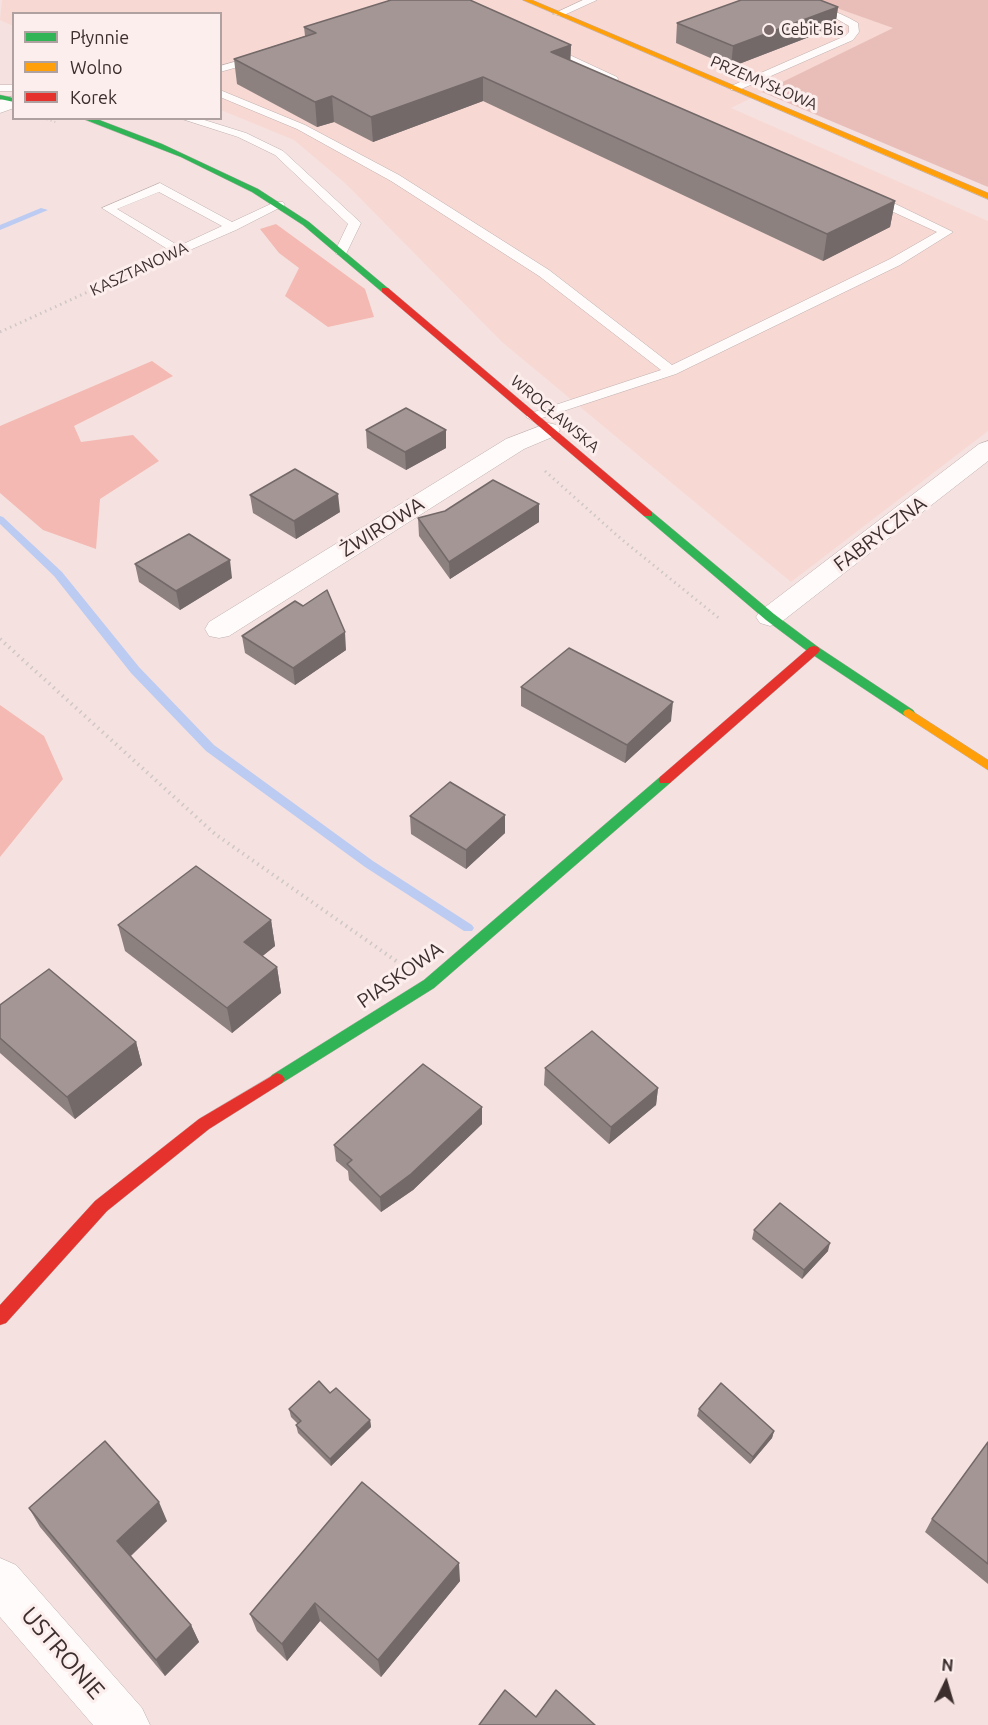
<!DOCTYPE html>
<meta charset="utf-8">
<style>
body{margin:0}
#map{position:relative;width:988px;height:1725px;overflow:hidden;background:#f5e2e0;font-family:Ubuntu,sans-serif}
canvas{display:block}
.legend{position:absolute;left:12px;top:12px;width:210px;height:108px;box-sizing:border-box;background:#fceeec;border:2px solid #afa1a0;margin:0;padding:8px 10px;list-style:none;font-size:18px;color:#3b2e2d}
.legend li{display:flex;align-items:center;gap:12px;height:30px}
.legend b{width:30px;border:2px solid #afa1a0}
.north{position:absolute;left:916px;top:1653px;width:60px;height:60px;-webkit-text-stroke:4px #fceeec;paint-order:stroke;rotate:5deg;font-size:16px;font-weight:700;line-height:24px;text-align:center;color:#3b2e2d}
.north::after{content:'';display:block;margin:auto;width:21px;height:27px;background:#3b2e2d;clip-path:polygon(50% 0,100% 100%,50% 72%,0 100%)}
</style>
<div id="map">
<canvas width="988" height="1725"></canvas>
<ul class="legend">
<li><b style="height:8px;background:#30b455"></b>Płynnie</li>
<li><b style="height:8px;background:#ff9f0a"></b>Wolno</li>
<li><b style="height:8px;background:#e5322d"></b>Korek</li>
</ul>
<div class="north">N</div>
</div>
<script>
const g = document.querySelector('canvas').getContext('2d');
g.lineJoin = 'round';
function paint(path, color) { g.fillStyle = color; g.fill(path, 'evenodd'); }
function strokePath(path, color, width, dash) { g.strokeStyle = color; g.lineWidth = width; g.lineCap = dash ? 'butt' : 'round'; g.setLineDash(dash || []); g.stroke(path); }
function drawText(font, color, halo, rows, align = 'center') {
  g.font = font + ' Ubuntu,sans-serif'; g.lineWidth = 6; g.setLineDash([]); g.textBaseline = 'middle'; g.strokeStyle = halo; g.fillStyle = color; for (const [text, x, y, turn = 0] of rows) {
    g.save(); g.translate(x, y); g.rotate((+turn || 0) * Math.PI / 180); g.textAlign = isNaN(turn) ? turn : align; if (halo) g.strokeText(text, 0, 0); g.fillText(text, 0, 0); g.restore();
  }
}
const built = new Path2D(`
 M2,0H814L894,28L731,108L988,221V431L791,582L502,342L345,183L294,140L221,110L220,14H14L13,26L0,20Z`);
const green = new Path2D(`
 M814,0H988V187L762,92L893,28Z`);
const forest = new Path2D(`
 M276,224L365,289L374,317L328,327L285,296L299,268L279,253L260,229Z
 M152,361L173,376L74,426L81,442L133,435L159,461L100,499L96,549L43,530L0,493V426Z
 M0,705L44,736L63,779L0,857Z`);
const stream = new Path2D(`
 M41,208L48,210L0,230V225Z
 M0,516L3,517L62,572L139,667L214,745L373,861L472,925L474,928L472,931H464L365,867L206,751L131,673L54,576L0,524Z`);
const pathFar2 = new Path2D(`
 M43,118L58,123
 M121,277L139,269`);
const pathFar1 = new Path2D(`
 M0,332L125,275
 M545,471L620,538L720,619`);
const path = new Path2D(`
 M0,639L215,834L399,963`);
const lane = new Path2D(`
 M583,0H597L562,16L553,14Z
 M783,0C808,0 836,10 858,23L859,32L853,40L739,90H731V86L845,36L849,32V26L837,19Z
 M548,45L617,77L618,79L617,81H609L544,50V46Z
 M259,55L263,56V60L220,72V66Z
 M0,85H14V91H0Z
 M220,90L305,125L399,175L549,270L672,365L890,259L937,232L865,199V193H873L953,232L900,265L676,374L533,421L526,417L528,414L661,370L539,276L391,181L297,129L220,97Z
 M179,118H198L246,133L283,151L361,223L346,254H336L335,251L348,224L275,155L238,137Z
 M160,183L232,222L275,202H283L285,205L236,230L160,263L155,262L154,259L169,250L102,208ZM159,192L222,226L179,246L117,209Z`);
const street = new Path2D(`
 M14,96V108L0,113V100Z
 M548,423L557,425L560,430L557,435L524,449L229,636L219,638L209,636L205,629L209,622L506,439Z
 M988,441V461L780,623L770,626L760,623L756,617L760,611L979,444Z
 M0,1558L16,1565L142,1708L150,1725H93L0,1617Z`);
const fast = new Path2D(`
 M0,95L14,98V102L0,99Z
 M81,118H94L162,144L258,189L309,222L390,290L382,292L303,225L252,192L181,157Z
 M648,511L652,512L774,614L818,647L913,710L915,713L913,716H905L810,653L766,620L644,516V512Z
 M665,775L670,777L671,780L670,783L434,988L282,1083L277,1085L272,1083L269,1079L272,1075L424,980L660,777Z`);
const slow = new Path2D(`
 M523,0H532L988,193V199Z
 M909,709L988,760V770L905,716L903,713L905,710Z`);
const jam = new Path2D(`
 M382,288H388L652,512V516H644L382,292Z
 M814,646L818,647L820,650L818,653L670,783H660L659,780L660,777L810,647Z
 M277,1073L282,1075L285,1079L282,1083L209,1129L107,1211L6,1323L0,1325V1305L95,1201L199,1119Z`);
const wall = new Path2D(`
 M838,7L835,27L731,67L676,43L677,23Z
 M304,27L571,45L570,61L895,201L890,227L823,261L483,101L373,142L334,122L317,127L237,84L234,59L305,36Z
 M366,430L446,448L406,470L367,448Z
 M250,495L340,512L296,539L253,513Z
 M445,511L539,522L450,579L419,536L418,518Z
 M135,564L232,578L180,610L139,582Z
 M242,636L346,650L295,685L245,653Z
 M521,687L671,721L625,763L521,706Z
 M505,815V833L466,869L411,834L410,816Z
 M271,920L275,946L262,956L277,967L281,993L232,1033L125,951L118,925Z
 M0,1005L136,1042L142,1065L75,1119L0,1053Z
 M545,1068L658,1088L656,1105L609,1144L544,1085Z
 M482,1107V1124L413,1190L381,1212L349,1180L348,1171L336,1161L334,1145Z
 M754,1230L828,1251L802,1279L752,1239Z
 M330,1393L370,1420L371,1427L331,1466L298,1433L296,1425L298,1424L291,1417L289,1409Z
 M699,1409L774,1431L772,1438L750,1464L697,1416Z
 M988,1442V1584L925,1532L932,1519Z
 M362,1482L460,1581L381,1677L320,1621L287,1661L257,1631L250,1614Z
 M29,1508L167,1521L131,1556L191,1625L199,1642L165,1676L40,1527Z`);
const shadedWall = new Path2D(`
 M838,7L835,27L731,67L733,46Z
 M571,45L570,69L551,52Z
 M483,77V101L373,142L371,117Z
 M332,96L334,122L317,127L315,102Z
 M895,201L890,227L823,261L827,234Z
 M446,430V448L406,470L405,452Z
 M338,494L340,512L296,539L294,521Z
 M539,504V522L450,579L449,562Z
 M230,560L232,578L180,610L176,591Z
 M345,632L346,650L295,685L293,668Z
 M673,702L671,721L625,763L627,745Z
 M505,815V833L466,869V850Z
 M271,920L275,946L248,968L244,942Z
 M277,967L281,993L232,1033L227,1008Z
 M136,1042L142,1065L75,1119L67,1097Z
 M658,1088L656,1105L609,1144L611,1127Z
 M482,1107V1124L413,1190L381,1212L380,1197Z
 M830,1243L828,1251L802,1279L804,1270Z
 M370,1420L371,1427L331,1466L330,1459Z
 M774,1431L772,1438L750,1464L753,1457Z
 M159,1502L167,1521L127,1559L117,1541Z
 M459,1563L460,1581L381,1677L378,1660Z
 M315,1603L320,1621L287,1661L282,1644Z
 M191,1625L199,1642L165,1676L156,1660Z`);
const building = new Path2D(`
 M391,0H470L571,45L551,52L895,201L827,234L483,77L371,117L332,96L315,102L234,59L316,33L304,27Z
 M741,0H820L838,7L733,46L677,23Z
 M406,408L446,430L405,452L366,430Z
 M295,469L338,494L294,521L250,495Z
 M493,480L539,504L449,562L418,518L445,511Z
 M189,534L230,560L176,591L135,564Z
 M327,590L345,632L293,668L242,636L295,601L303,606Z
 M569,648L673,702L627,745L521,687Z
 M450,782L505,815L466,850L410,816Z
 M196,866L271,920L244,942L277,967L227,1008L118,925Z
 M49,969L136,1042L67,1097L0,1038V1005Z
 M592,1031L658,1088L611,1127L545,1068Z
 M423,1064L482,1107L411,1174L380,1197L347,1164L352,1160L334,1145Z
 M780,1203L830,1243L804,1270L754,1230Z
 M319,1381L330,1393L336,1388L370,1420L330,1459L296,1425L301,1421L289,1409Z
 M721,1383L774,1431L753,1457L699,1409Z
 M105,1441L159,1502L117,1541L191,1625L156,1660L29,1508Z
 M988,1442V1564L932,1519Z
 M362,1482L459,1563L378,1660L315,1603L282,1644L250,1614Z
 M505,1690L536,1717L556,1690L595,1725H479Z`);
const markers = [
 [769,30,6,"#7c6d6c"]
];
const farPoinames = [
 ["Cebit Bis",781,30]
];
const farStreetnames = [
 ["PRZEMYSŁOWA",764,83,23],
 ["KASZTANOWA",139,269,-25],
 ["WROCŁAWSKA",555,414,40]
];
const streetNames = [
 ["ŻWIROWA",382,527,-32],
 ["FABRYCZNA",880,534,-37],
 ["PIASKOWA",400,975,-35]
];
const nearStreetnames = [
 ["USTRONIE",63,1653,49]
];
paint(built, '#f7d8d3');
paint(green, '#e9beb8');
paint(forest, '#f3b9b2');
paint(stream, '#bccbf2');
strokePath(lane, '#bfb0ae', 1);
strokePath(street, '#bfb0ae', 1);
strokePath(fast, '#bfb0ae', 1);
strokePath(slow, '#bfb0ae', 1);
strokePath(jam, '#bfb0ae', 1);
strokePath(pathFar2, '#cfc7c6', 2, [1, 3]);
strokePath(pathFar1, '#cfc7c6', 3, [1.5, 4]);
strokePath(path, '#cfc7c6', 4, [1.5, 4.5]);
paint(lane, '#fefbfa');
paint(street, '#fefbfa');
paint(fast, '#30b455');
paint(slow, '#ff9f0a');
paint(jam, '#e5322d');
paint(wall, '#8d8180');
paint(shadedWall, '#736968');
paint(building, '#a49695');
strokePath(building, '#736968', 1.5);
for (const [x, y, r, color] of markers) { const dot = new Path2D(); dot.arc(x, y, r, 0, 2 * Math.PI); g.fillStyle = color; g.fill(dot); strokePath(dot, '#fceeec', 2); }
drawText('16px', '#3b2e2d', '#fceeec', farPoinames, 'left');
drawText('16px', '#3b2e2d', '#fceeec', farStreetnames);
drawText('20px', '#3b2e2d', '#fceeec', streetNames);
drawText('24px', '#3b2e2d', '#fceeec', nearStreetnames);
</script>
